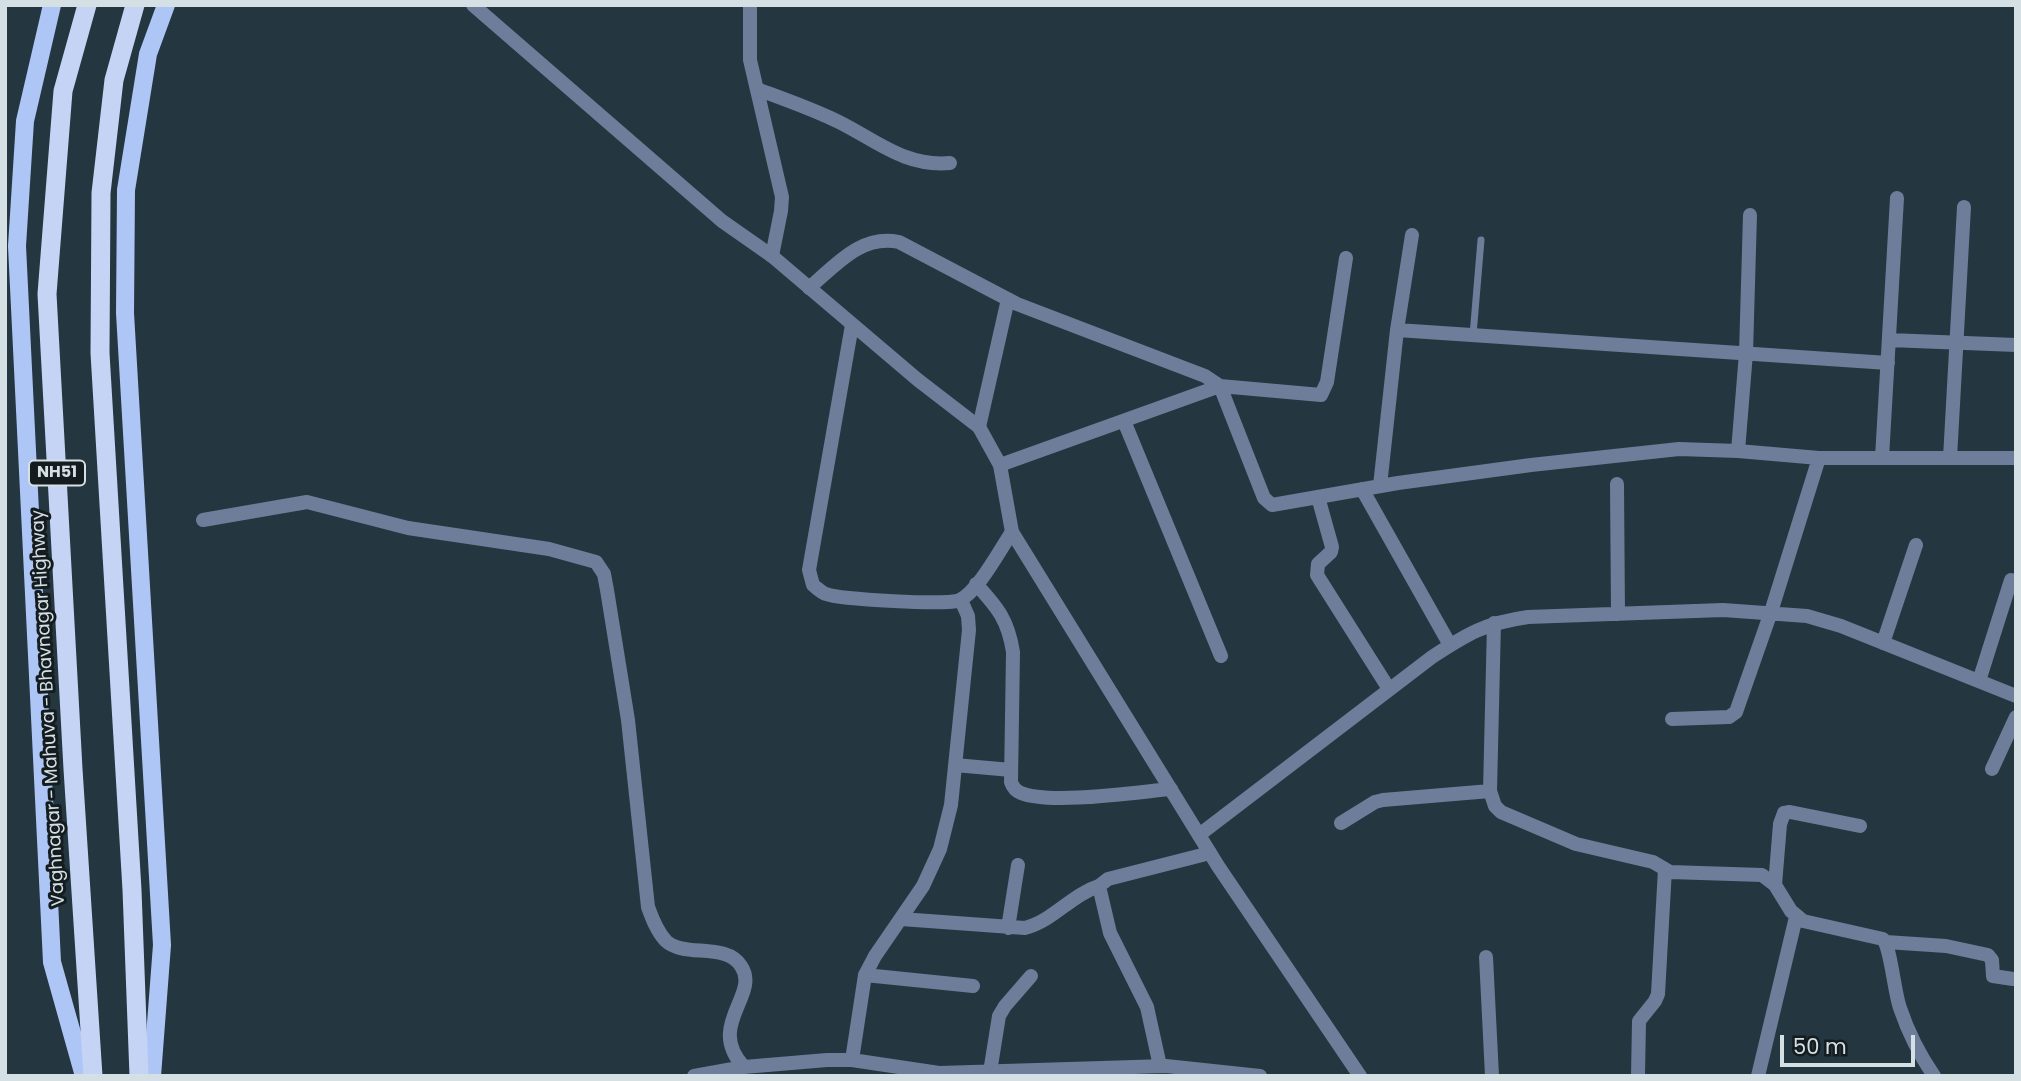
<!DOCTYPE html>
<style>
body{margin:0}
#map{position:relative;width:2021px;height:1081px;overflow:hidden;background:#24363f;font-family:Poppins,sans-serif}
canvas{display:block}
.frame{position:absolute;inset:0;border:7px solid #d5e0e5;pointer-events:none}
.scale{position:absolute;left:1780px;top:1035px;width:135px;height:32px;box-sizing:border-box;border:4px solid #d5e0e5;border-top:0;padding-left:9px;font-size:21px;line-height:24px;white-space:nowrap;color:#d5e0e5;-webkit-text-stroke:5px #141c20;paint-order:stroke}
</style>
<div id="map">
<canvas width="2021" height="1081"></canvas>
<div class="frame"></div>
<div class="scale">50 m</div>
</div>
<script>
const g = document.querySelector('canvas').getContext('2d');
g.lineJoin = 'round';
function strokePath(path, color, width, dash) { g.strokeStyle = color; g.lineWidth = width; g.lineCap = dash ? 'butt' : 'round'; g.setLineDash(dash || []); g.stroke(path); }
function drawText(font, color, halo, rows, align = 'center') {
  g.font = font + ' Poppins,sans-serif'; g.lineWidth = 6; g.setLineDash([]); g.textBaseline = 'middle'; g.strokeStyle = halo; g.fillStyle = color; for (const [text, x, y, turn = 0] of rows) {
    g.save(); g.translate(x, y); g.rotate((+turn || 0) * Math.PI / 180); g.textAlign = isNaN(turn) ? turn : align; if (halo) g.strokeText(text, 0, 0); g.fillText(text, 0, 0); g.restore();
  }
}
const service = new Path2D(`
 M1473,335L1481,240`);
const minor = new Path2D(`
 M750,5V60L782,197L781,211L772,256
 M757,89C784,99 813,109 839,122C877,141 905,167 950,163
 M809,288C836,265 861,234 899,242L1017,304L1205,376L1220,386L1264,498L1272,505L1398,483L1531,465L1679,449L1738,451L1819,458H2016
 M852,325L809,570L813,585C817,588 822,593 826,594C839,599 949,606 960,600C979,590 999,551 1012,532
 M1397,330L1888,363
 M1889,340L2016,345
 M1124,421L1221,656
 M979,427L1008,299
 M1738,451L1746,353L1750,215
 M1882,458L1897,198
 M1950,458L1964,207
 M1000,465L1220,386L1321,395L1327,382L1346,258
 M1617,484L1618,614
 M1380,486L1397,330L1412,235
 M1362,489L1450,645
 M1318,497L1332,547L1331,552L1318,564L1317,575L1389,689
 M203,520L307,502L408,528L549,549L596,562L604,574L607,590L628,720L648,907C652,918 657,932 666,941C684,958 726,942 741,966C761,995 705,1025 744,1067
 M976,584C998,608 1008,620 1013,652L1011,782C1013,788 1016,791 1021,793C1050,805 1137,792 1171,789
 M1494,623L1490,791L1495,806L1501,812L1576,844L1653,862L1670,872L1762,875L1775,885L1791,911L1803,921L1883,939C1891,949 1894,991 1900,1008C1908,1032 1919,1054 1934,1076
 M1883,643L1916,545
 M1979,681L2011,580
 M1672,719L1729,717L1736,712L1771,612L1819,458
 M955,765L1011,770
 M1992,769L2016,717
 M1341,823L1375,802L1383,800L1490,791
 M1199,835L1432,657C1467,634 1485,623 1528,617L1723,610L1807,616L1841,626L2016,696
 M1775,885L1780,824L1784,813L1790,812L1860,826
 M901,919L1025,928C1053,921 1071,895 1099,886
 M1008,928L1018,865
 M1886,942L1946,946L1988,955L1992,960L1993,976L2013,979
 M1486,957L1492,1076
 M865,975L973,986
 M852,1060L865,975L875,956L923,886L940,849L951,805L969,630L968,616L961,600
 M1160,1066L1147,1007L1110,933L1099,886L1108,879L1210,853
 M990,1072L999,1016L1005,1006L1031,976
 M694,1076L744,1067L827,1060H852L939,1073L1166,1066L1260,1076
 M1638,1076L1639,1021L1655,1001L1658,994L1665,869
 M1758,1076L1796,917`);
const tertiary = new Path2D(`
 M473,5L722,221L772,256L918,380L979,427L1000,465L1012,532L1218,866L1360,1076`);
const primary = new Path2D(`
 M52,5L25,121L17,246L52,962L84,1076
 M152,1076L162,945L125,313L126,190L148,54L166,5`);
const trunk = new Path2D(`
 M87,5L63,91L47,294L73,769L93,1076
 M135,5L114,80L101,193L100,353L132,890L139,1076`);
const shields = [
 [57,473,56]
];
const shieldNames = [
 ["NH51",57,473]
];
const streetNames = [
 ["Vaghnagar - Mahuva - Bhavnagar Highway",49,708,-93]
];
strokePath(service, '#6e7d9a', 7);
strokePath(minor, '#6e7d9a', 14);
strokePath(tertiary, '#6e7d9a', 14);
strokePath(primary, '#aec6f6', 18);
strokePath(trunk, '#c5d4f4', 19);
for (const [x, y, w] of shields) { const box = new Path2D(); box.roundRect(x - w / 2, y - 12.5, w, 25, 5); g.fillStyle = '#141c20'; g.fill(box); strokePath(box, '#d5e0e5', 2); }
drawText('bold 16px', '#d5e0e5', null, shieldNames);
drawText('18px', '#d5e0e5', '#141c20', streetNames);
</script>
